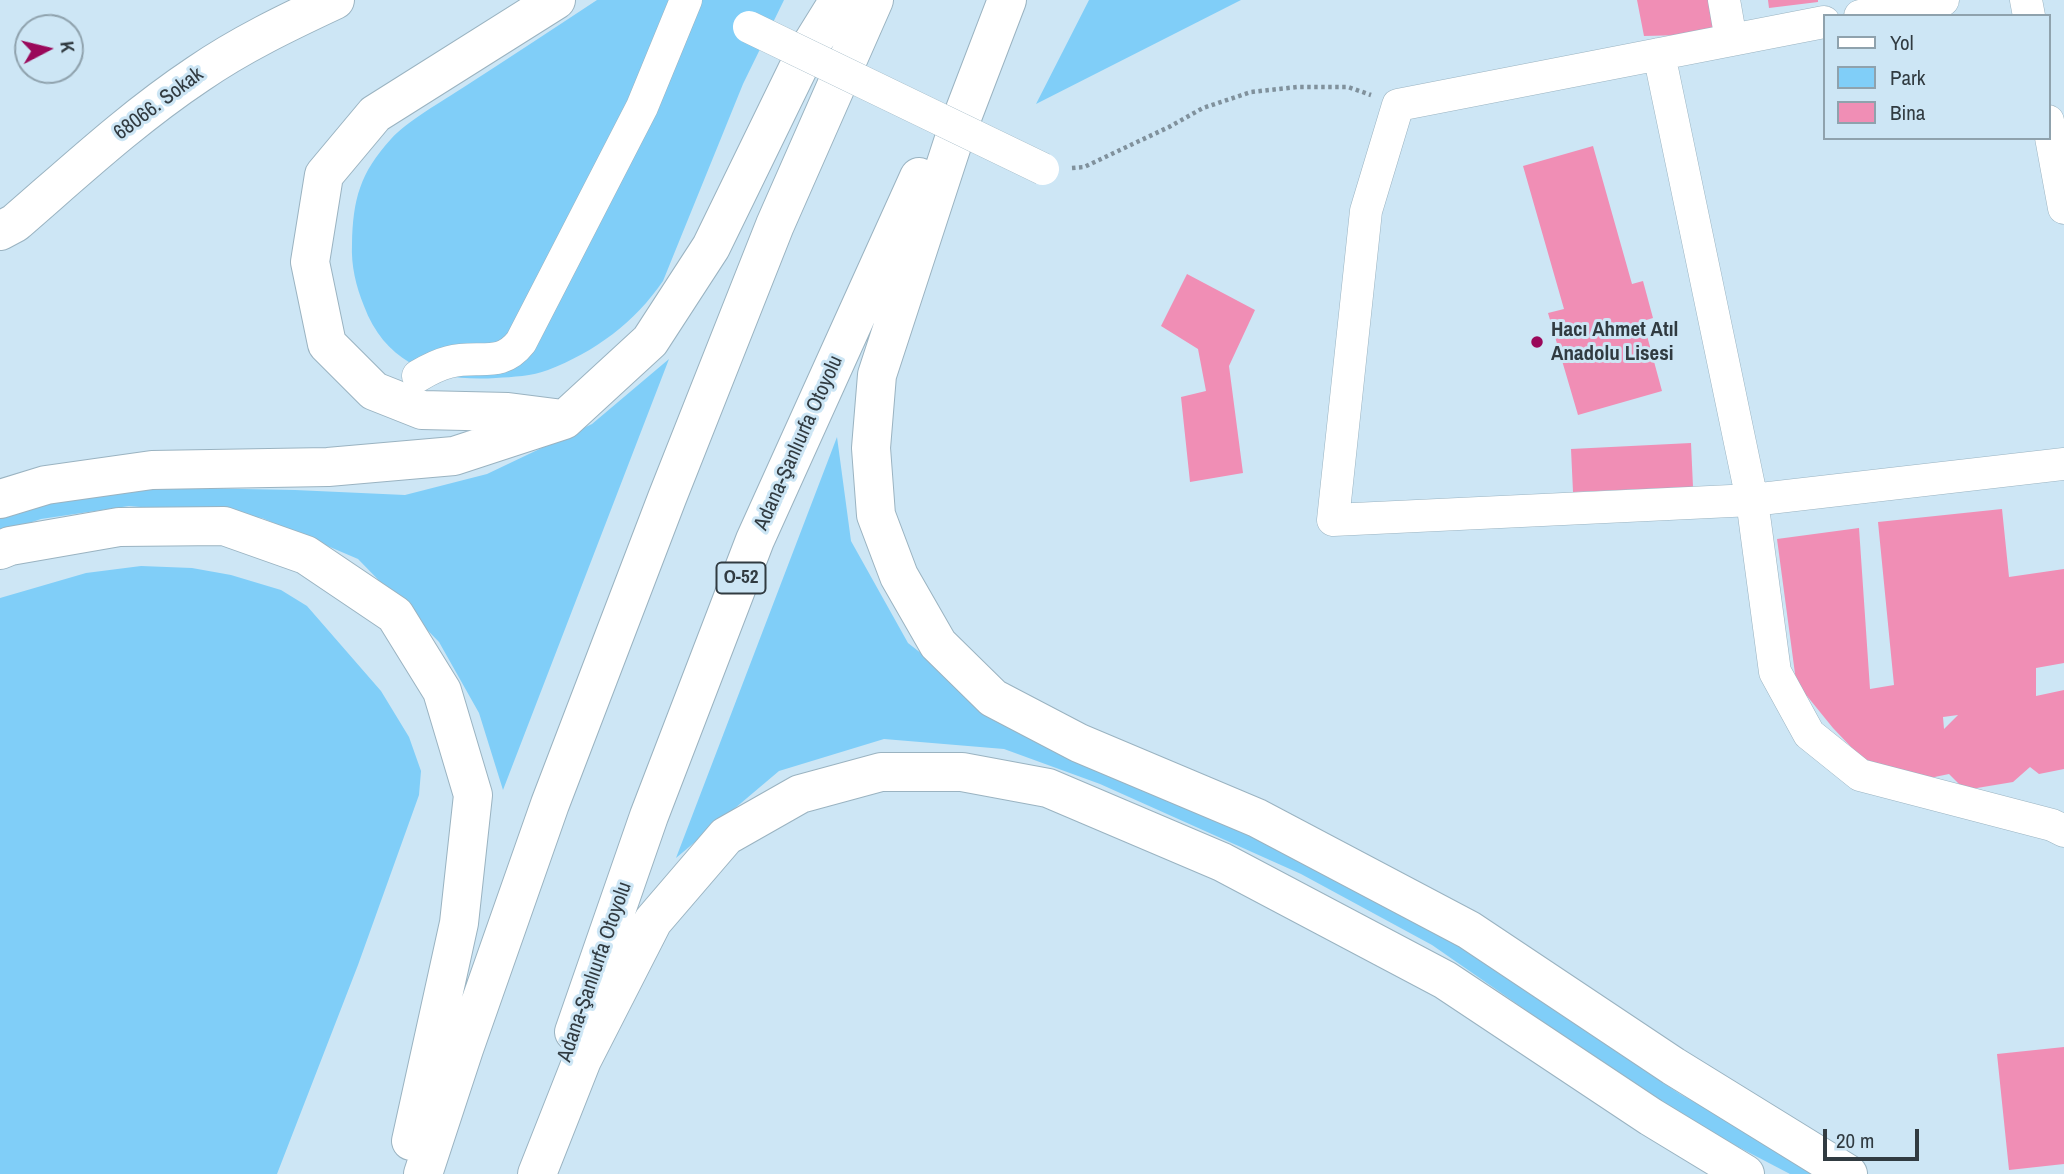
<!DOCTYPE html>
<meta charset="utf-8">
<style>
body{margin:0}
#map{position:relative;width:2064px;height:1174px;overflow:hidden;background:#cde6f5;font-family:"Archivo Narrow",sans-serif}
canvas{display:block}
.legend{position:absolute;left:1823px;top:14px;width:228px;height:126px;box-sizing:border-box;background:#cde6f5;border:2px solid #8fa2ad;margin:0;padding:9px 12px;list-style:none;font-size:21px;color:#313b41}
.legend li{display:flex;align-items:center;gap:14px;height:35px}
.legend b{width:35px;border:2px solid #8fa2ad}
.north{position:absolute;left:14px;top:14px;width:70px;height:70px;box-sizing:border-box;background:#cde6f5;border:2px solid #8fa2ad;border-radius:50%;rotate:83deg;font-size:19px;font-weight:700;line-height:28px;text-align:center;color:#313b41}
.north::after{content:'';display:block;margin:auto;width:24px;height:32px;background:#9a085a;clip-path:polygon(50% 0,100% 100%,50% 72%,0 100%)}
.scale{position:absolute;left:1823px;top:1129px;width:96px;height:32px;box-sizing:border-box;border:4px solid #313b41;border-top:0;padding-left:9px;font-size:21px;line-height:24px;white-space:nowrap;color:#313b41;-webkit-text-stroke:5px #cde6f5;paint-order:stroke}
</style>
<div id="map">
<canvas width="2064" height="1174"></canvas>
<ul class="legend">
<li><b style="height:9px;background:#fff"></b>Yol</li>
<li><b style="height:19px;background:#80cef8"></b>Park</li>
<li><b style="height:19px;background:#f08eb5"></b>Bina</li>
</ul>
<div class="north">K</div>
<div class="scale">20 m</div>
</div>
<script>
const g = document.querySelector('canvas').getContext('2d');
g.lineJoin = 'round';
function paint(path, color) { g.fillStyle = color; g.fill(path, 'evenodd'); }
function strokePath(path, color, width, dash) { g.strokeStyle = color; g.lineWidth = width; g.lineCap = dash ? 'butt' : 'round'; g.setLineDash(dash || []); g.stroke(path); }
function drawText(font, color, halo, rows, align = 'center') {
  g.font = font + ' "Archivo Narrow",sans-serif'; g.lineWidth = 6; g.setLineDash([]); g.textBaseline = 'middle'; g.strokeStyle = halo; g.fillStyle = color; for (const [text, x, y, turn = 0] of rows) {
    g.save(); g.translate(x, y); g.rotate((+turn || 0) * Math.PI / 180); g.textAlign = isNaN(turn) ? turn : align; if (halo) g.strokeText(text, 0, 0); g.fillText(text, 0, 0); g.restore();
  }
}
const green = new Path2D(`
 M597,0H784L743,84L663,281C635,322 595,352 548,370C532,376 513,377 496,378C436,382 386,365 364,306C356,286 351,266 352,244C353,199 360,173 391,139C406,122 444,100 464,87C509,58 553,29 597,0Z
 M1089,0H1241L1036,104Z
 M669,359L503,790L479,713L439,642L358,559L262,518L129,506L41,519L0,533V516L37,503L138,487L295,490L405,495L487,474L592,424Z
 M837,437L851,541L908,643L1014,726L1315,864L1437,932L1680,1094L1822,1174H1790L1677,1115L1432,945L1301,874L1100,784L1004,749L884,739L779,771L676,858Z
 M141,566L192,568L231,575L281,590L307,606L381,691L409,737L421,771L419,795L358,965L277,1174H0V598L86,573Z`);
const building = new Path2D(`
 M1637,0H1718L1722,34L1644,36Z
 M1768,0H1818V2L1769,8Z
 M1593,146L1632,284L1643,281L1653,318L1643,321L1662,391L1578,415L1548,313L1564,309L1523,166Z
 M1187,274L1255,310L1229,366L1243,473L1190,482L1181,397L1206,391L1198,349L1161,326Z
 M1691,443L1693,487L1573,492L1571,449Z
 M2002,509L2009,577L2064,569V663L2036,668V696L2064,690V769L2039,774L2030,767L2013,782L1965,790L1949,774L1925,779L1874,771L1833,728L1807,696H1798L1777,539L1859,528L1870,689L1894,685L1878,522ZM1958,715L1944,729L1943,717Z
 M2064,1047V1164L2009,1170L1997,1054Z`);
const path = new Path2D(`
 M1072,168L1084,167L1169,127L1203,108L1251,92L1297,87H1348L1371,95`);
const street = new Path2D(`
 M1724,0L1731,40
 M2026,0L2029,16
 M1860,16L1943,0
 M1824,22L1398,105L1366,211L1333,520L1752,500L2064,464
 M1659,54L1752,500L1775,672L1809,734L1860,775L2052,825L2064,831
 M2048,121L2064,208
 M418,376C428,370 437,365 449,362C479,354 500,369 521,342L642,107L686,0`);
const secondary = new Path2D(`
 M0,231L15,223C74,172 132,118 198,74C240,45 288,22 335,0`);
const highway = new Path2D(`
 M1007,0L955,136L877,375L871,448L876,515L899,576L938,644L993,698L1079,743L1257,818L1469,930L1673,1066L1848,1174
 M555,418L508,412L422,410L374,391L327,344L310,262L324,175L375,114L556,0
 M0,499L46,485L152,470L328,467L454,456L564,420L650,341L711,247L803,58L839,0
 M0,550L10,546L119,527L224,526L306,555L395,615L442,691L473,795L459,923L411,1141
 M574,1032L649,816L755,540L919,177
 M423,1174L464,1049L550,804L667,498L775,225L874,0
 M537,1174L582,1060L653,921L726,836L800,794L881,772H962L1048,788L1222,862L1445,980L1651,1117L1745,1174`);
const streetBridge = new Path2D(`
 M749,27L1043,169`);
const markers = [
 [1537,342,7,"#9a085a"]
];
const shields = [
 [741,578,49]
];
const shieldNames = [
 ["O-52",741,578]
];
const streetNames = [
 ["68066. Sokak",159,104,-37],
 ["Adana-Şanlıurfa Otoyolu",799,443,-66],
 ["Adana-Şanlıurfa Otoyolu",595,972,-71]
];
const poiNames = [
 ["Hacı Ahmet Atıl",1551,330],
 ["Anadolu Lisesi",1551,354]
];
paint(green, '#80cef8');
paint(building, '#f08eb5');
strokePath(street, '#9ab3c1', 33);
strokePath(secondary, '#9ab3c1', 40);
strokePath(highway, '#9ab3c1', 40);
strokePath(path, '#80919c', 4.5, [3.5, 3.5]);
strokePath(street, '#fff', 32);
strokePath(secondary, '#fff', 38);
strokePath(highway, '#fff', 38);
strokePath(streetBridge, '#9ab3c1', 33, []);
strokePath(streetBridge, '#fff', 32);
for (const [x, y, r, color] of markers) { const dot = new Path2D(); dot.arc(x, y, r, 0, 2 * Math.PI); g.fillStyle = color; g.fill(dot); strokePath(dot, '#cde6f5', 2.5); }
for (const [x, y, w] of shields) { const box = new Path2D(); box.roundRect(x - w / 2, y - 15.5, w, 31, 5); g.fillStyle = '#cde6f5'; g.fill(box); strokePath(box, '#313b41', 2); }
drawText('bold 19px', '#313b41', null, shieldNames);
drawText('21px', '#313b41', '#cde6f5', streetNames);
drawText('bold 21px', '#313b41', '#cde6f5', poiNames, 'left');
</script>
